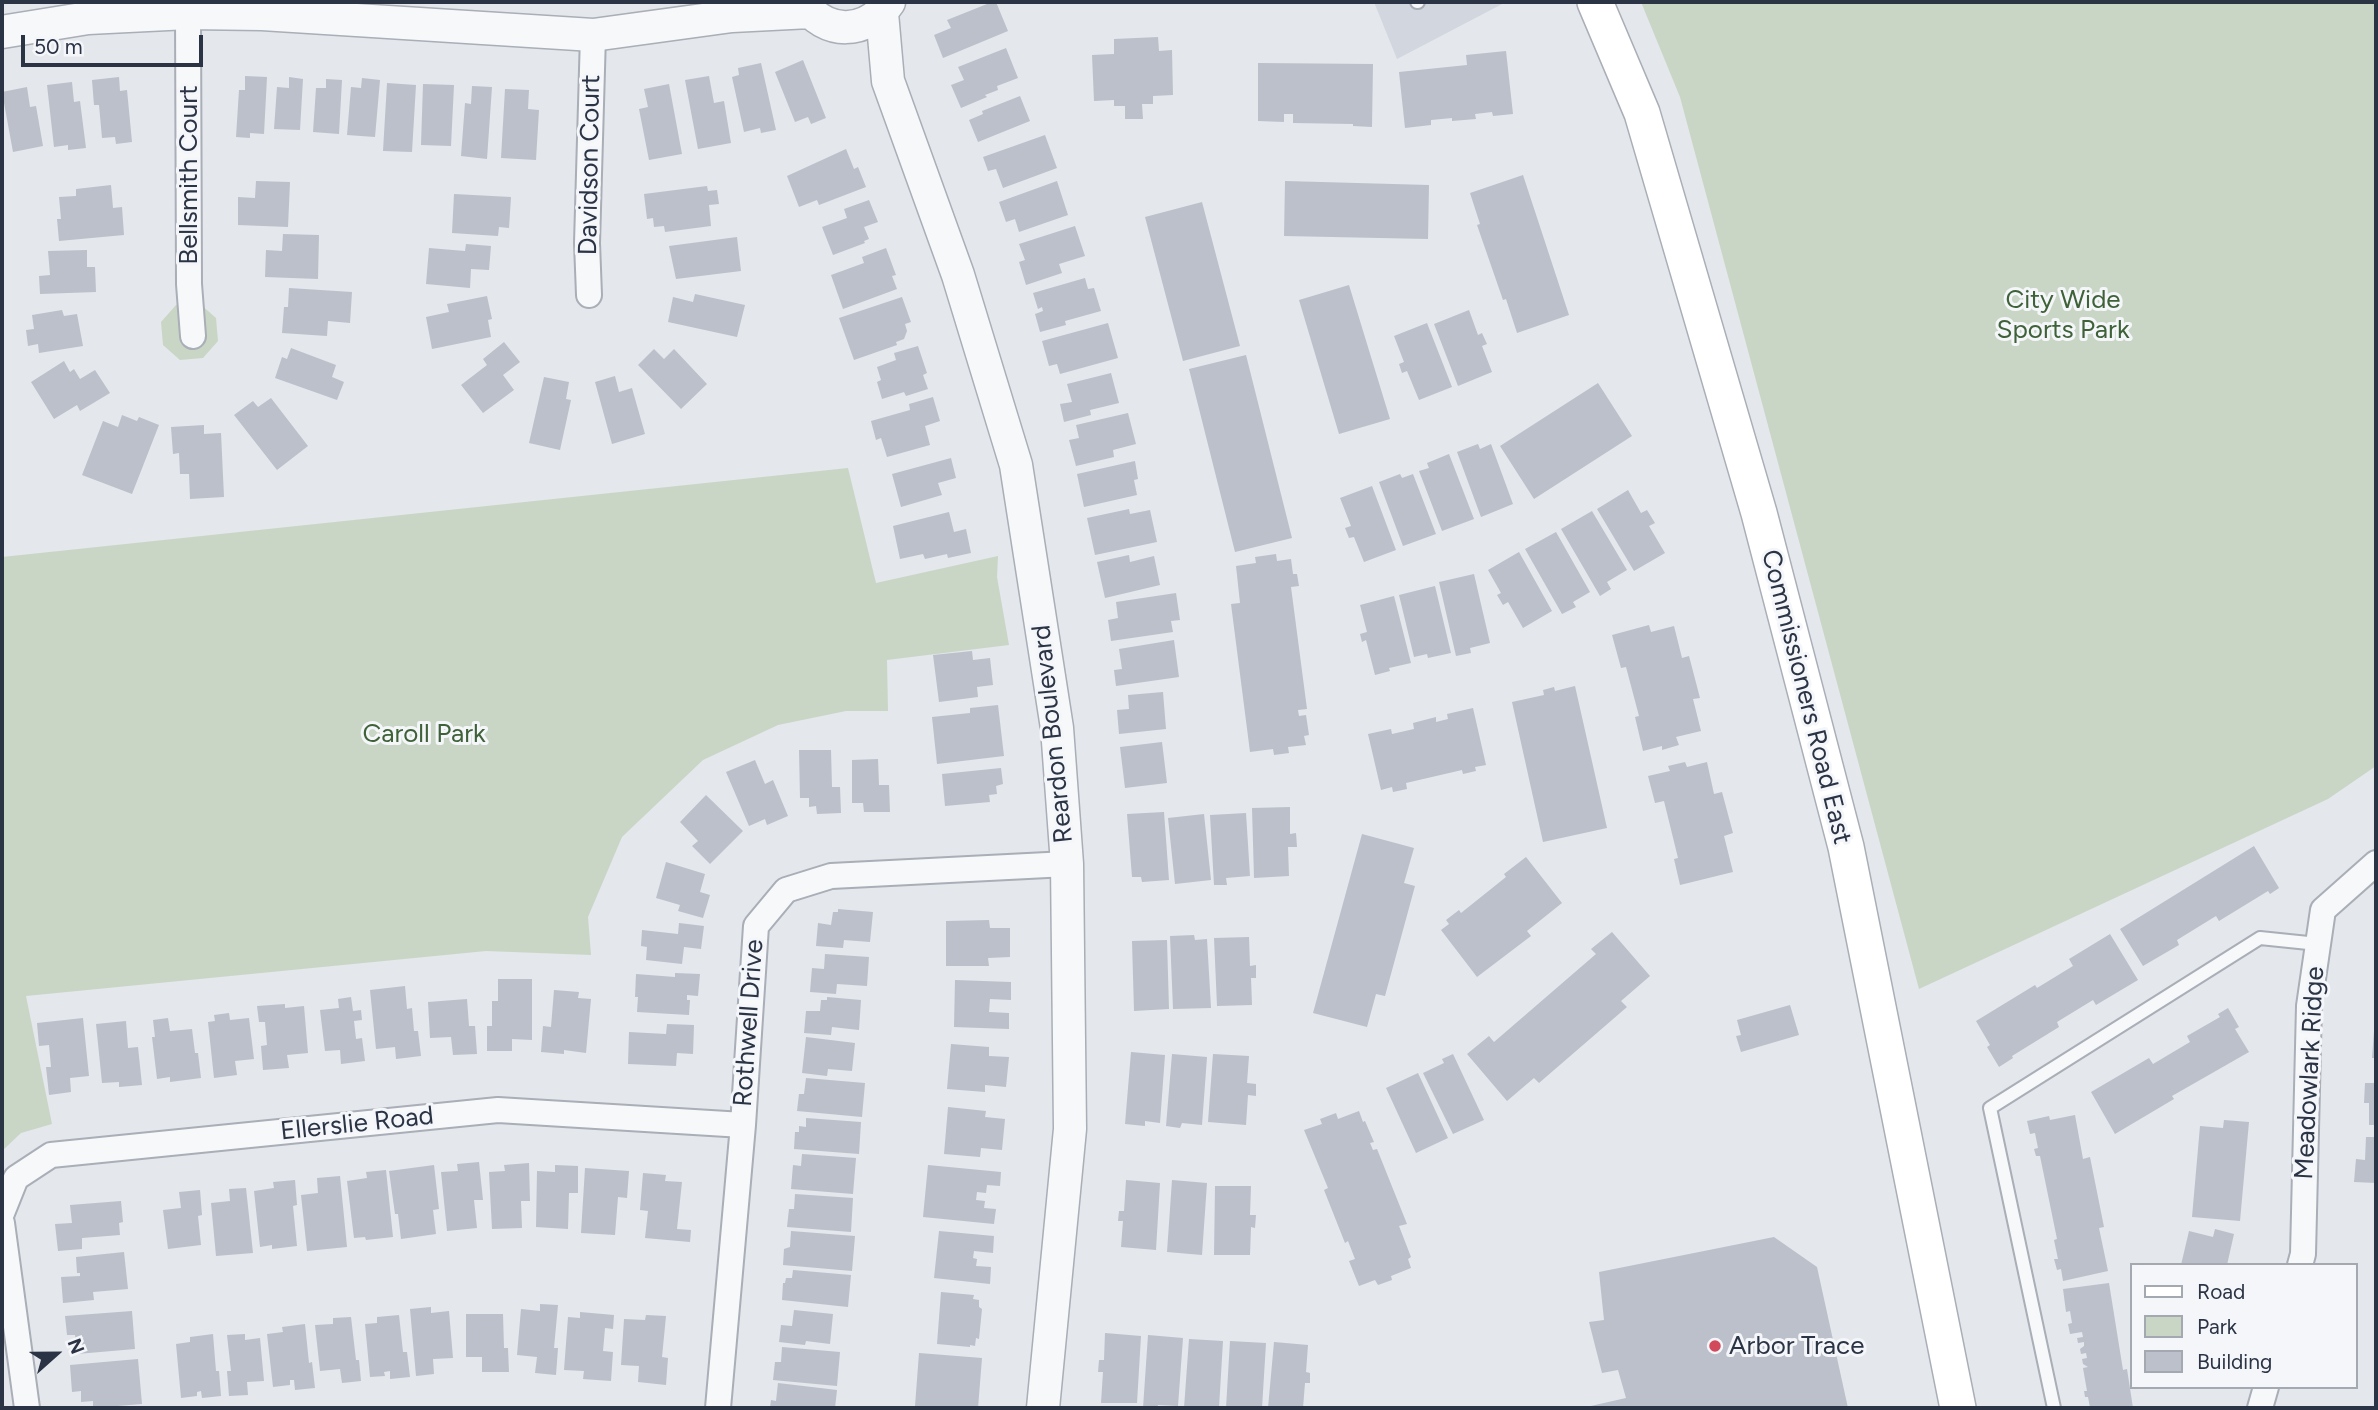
<!DOCTYPE html>
<style>
body{margin:0}
#map{position:relative;width:2378px;height:1410px;overflow:hidden;background:#e4e7ec;font-family:Figtree,sans-serif}
canvas{display:block}
.frame{position:absolute;inset:0;border:4px solid #2b3445;pointer-events:none}
.legend{position:absolute;left:2130px;top:1263px;width:228px;height:126px;box-sizing:border-box;background:#f4f6f9;border:2px solid #a4a8b1;margin:0;padding:9px 12px;list-style:none;font-size:21px;color:#2b3445}
.legend li{display:flex;align-items:center;gap:14px;height:35px}
.legend b{width:35px;border:2px solid #a4a8b1}
.north{position:absolute;left:21px;top:1319px;width:70px;height:70px;-webkit-text-stroke:5px #f4f6f9;paint-order:stroke;rotate:69deg;font-size:19px;font-weight:700;line-height:28px;text-align:center;color:#2b3445}
.north::after{content:'';display:block;margin:auto;width:24px;height:32px;background:#2b3445;clip-path:polygon(50% 0,100% 100%,50% 72%,0 100%)}
.scale{position:absolute;left:21px;top:35px;width:182px;height:32px;box-sizing:border-box;border:4px solid #2b3445;border-top:0;padding-left:9px;font-size:21px;line-height:24px;white-space:nowrap;color:#2b3445;-webkit-text-stroke:5px #f4f6f9;paint-order:stroke}
</style>
<div id="map">
<canvas width="2378" height="1410"></canvas>
<div class="frame"></div>
<ul class="legend">
<li><b style="height:9px;background:#fff"></b>Road</li>
<li><b style="height:19px;background:#c9d6c5"></b>Park</li>
<li><b style="height:19px;background:#bbc0ca"></b>Building</li>
</ul>
<div class="north">N</div>
<div class="scale">50 m</div>
</div>
<script>
const g = document.querySelector('canvas').getContext('2d');
g.lineJoin = 'round';
function paint(path, color) { g.fillStyle = color; g.fill(path, 'evenodd'); }
function strokePath(path, color, width, dash) { g.strokeStyle = color; g.lineWidth = width; g.lineCap = dash ? 'butt' : 'round'; g.setLineDash(dash || []); g.stroke(path); }
function drawText(font, color, halo, rows, align = 'center') {
  g.font = font + ' Figtree,sans-serif'; g.lineWidth = 6; g.setLineDash([]); g.textBaseline = 'middle'; g.strokeStyle = halo; g.fillStyle = color; for (const [text, x, y, turn = 0] of rows) {
    g.save(); g.translate(x, y); g.rotate((+turn || 0) * Math.PI / 180); g.textAlign = isNaN(turn) ? turn : align; if (halo) g.strokeText(text, 0, 0); g.fillText(text, 0, 0); g.restore();
  }
}
const built = new Path2D(`
 M1374,2H1506L1397,59Z`);
const green = new Path2D(`
 M1641,2H2376V766L2328,799L1919,989L1680,97Z
 M199,303L216,318L218,341L203,358L180,360L163,345L161,322L176,305Z
 M848,468L876,583L998,556L997,577L1009,645L887,660L888,711H846L778,725L703,760L622,837L588,917L591,955L486,951L26,996L52,1124L21,1133L2,1151V557Z`);
const building = new Path2D(`
 M992,2H996L1008,31L943,58L934,35L951,28L947,20Z
 M1158,37L1159,51L1172,50L1173,95L1153,96V104H1142L1143,119H1125V106H1114V100L1094,101L1092,55L1114,54V39Z
 M1006,48L1018,78L997,86L998,90L985,95L987,97L961,108L951,85L964,80L958,67Z
 M1506,51L1513,114L1493,116L1492,112L1475,114L1476,119L1452,121V118L1431,120V125L1405,128L1399,72L1467,65L1466,55Z
 M803,60L826,118L811,124L808,117L795,122L775,72Z
 M761,63L776,130L761,133L760,128L744,132L732,77L739,75L738,68Z
 M1258,63L1373,64L1372,127L1353,126V124L1293,123V114H1284V122L1258,121Z
 M245,76L267,77L264,134L250,133V138L236,137L239,90H245Z
 M709,76L714,103L724,101L731,143L698,149L685,80Z
 M119,77L120,91L127,90L132,142L116,144L115,137L102,138L99,105H94L92,80Z
 M289,77L303,79L300,130L274,129L277,87L289,88Z
 M362,78L380,80L375,137L347,135L351,87L361,88Z
 M326,79L342,80L339,134L313,132L316,88H326Z
 M72,82L74,102L80,101L86,148L68,150V145L54,147L47,85Z
 M387,83L416,85L412,152L383,151Z
 M423,84L454,85L451,146L421,145Z
 M669,84L682,154L649,160L639,109L648,107L644,89Z
 M472,86L492,87L487,159L461,156L465,103L471,104Z
 M27,87L30,107L36,106L43,146L13,152L2,92Z
 M505,89L529,90L528,109L539,110L536,160L501,158Z
 M1020,96L1030,121L978,142L969,120L983,114L982,111Z
 M1045,135L1057,168L1003,188L996,169L988,171L983,157Z
 M846,149L854,169L858,167L866,187L819,205L817,200L799,207L787,176Z
 M1523,175L1569,315L1517,333L1506,299L1503,300L1477,225L1480,224L1470,193Z
 M256,181L290,182L288,227L238,225V197L255,198Z
 M1057,181L1068,215L1019,232L1015,219L1006,222L999,202Z
 M1285,181L1429,185L1428,239L1284,236Z
 M111,185L113,208L122,207L124,235L59,241L57,219H61L59,197L76,196V189Z
 M707,186L708,191L717,190L719,204L709,205L711,226L665,232L664,226L654,227L653,218L647,219L644,194Z
 M454,194L511,197L509,228L499,227L498,236L452,233Z
 M869,200L878,222L864,227L869,239L864,241L865,243L833,255L822,227L847,218L844,209Z
 M1202,202L1240,346L1183,361L1145,217Z
 M1075,226L1085,256L1059,264L1062,273L1026,285L1019,262L1025,260L1019,244Z
 M283,234L319,235L318,279L265,277L266,250L282,251Z
 M737,237L741,271L676,279L669,246Z
 M466,244L491,246L489,270L471,269L470,288L426,284L429,248L465,251Z
 M886,248L896,275L892,276L897,289L843,309L831,275L864,263L862,257Z
 M87,250V267H95L96,292L40,294L39,276L50,275L48,251Z
 M1085,278L1088,289L1094,288L1101,311L1065,321L1066,325L1040,332L1035,314L1043,311L1042,307L1038,309L1033,293Z
 M1349,285L1390,419L1339,434L1299,300Z
 M289,288L352,292L350,323L328,321L327,336L282,333L284,307H288Z
 M695,294L745,305L737,337L668,322L673,297L693,302Z
 M487,296L492,319L488,320L491,337L432,349L426,317L449,312L447,304Z
 M902,297L911,322L905,324L907,331L904,339L896,342L897,345L854,360L839,318Z
 M62,310L64,316L77,314L83,346L39,353L38,344L28,346L26,330L34,329L32,315Z
 M1469,310L1478,335L1482,333L1487,344L1482,346L1492,372L1458,386L1434,324Z
 M1108,323L1118,358L1060,374L1057,364L1049,366L1042,341Z
 M1427,323L1452,387L1419,400L1407,371L1402,373L1399,364L1404,362L1394,336Z
 M504,342L520,362L503,375L514,390L483,413L461,385L487,365L483,359Z
 M918,346L927,373L923,375L928,389L906,396L904,392L882,399L877,382L881,380L877,367L896,360L894,353Z
 M291,348L336,365L332,377L344,382L337,400L275,378L282,357L287,359Z
 M654,349L664,359L674,349L707,384L681,409L638,365Z
 M1246,355L1292,538L1235,552L1189,369Z
 M64,361L70,372L74,369L80,379L95,370L110,393L80,411L77,405L54,419L31,382Z
 M1111,373L1119,403L1090,410L1091,415L1064,422L1060,404L1072,402L1067,384Z
 M615,376L619,392L632,388L645,434L612,444L595,382Z
 M544,377L569,382L566,399L571,400L560,450L529,443Z
 M1598,383L1632,436L1534,499L1500,446Z
 M933,397L940,421L925,426L930,445L887,457L881,438L876,440L871,421L910,410L909,404Z
 M271,398L308,446L277,470L234,415L253,401L258,407Z
 M1128,413L1136,444L1113,450L1114,457L1076,466L1069,440L1079,438L1076,425Z
 M122,415L137,421L139,417L159,425L132,494L82,475L103,421L118,427Z
 M204,425V434L221,433L224,497L190,499L189,474H180L179,453L173,454L171,427Z
 M1478,444L1480,449L1491,444L1513,504L1481,517L1457,452Z
 M1449,454L1474,519L1442,531L1419,471L1429,468L1427,463Z
 M951,458L956,478L938,483L942,495L901,507L892,474Z
 M1135,461L1138,479L1134,480L1137,495L1084,507L1077,474Z
 M1400,474L1402,478L1413,474L1436,534L1403,546L1379,482Z
 M1372,486L1396,550L1364,562L1354,537L1349,538L1345,528L1351,526L1340,498Z
 M1628,490L1641,513L1647,510L1655,523L1649,526L1665,553L1634,571L1597,509Z
 M1129,509L1130,514L1150,510L1157,542L1095,555L1087,518Z
 M1592,511L1627,570L1607,582L1611,589L1600,596L1561,529Z
 M949,512L954,532L966,529L971,553L948,558L947,554L925,559L923,554L900,559L893,526Z
 M1556,532L1590,592L1573,602L1576,607L1562,614L1525,549Z
 M1519,552L1552,611L1523,628L1508,602L1503,605L1497,595L1501,593L1488,570Z
 M1276,554L1277,561L1291,559L1293,574H1297L1299,586L1291,587L1307,709L1298,710L1299,716L1306,715L1309,735L1304,736L1306,745L1288,747L1289,753L1274,755L1273,749L1250,752L1231,604L1240,603L1236,566L1256,563L1255,557Z
 M1129,555L1130,562L1154,556L1160,585L1105,598L1097,562Z
 M1474,574L1490,643L1470,648L1471,653L1456,656L1439,582Z
 M1435,586L1451,653L1428,658L1427,654L1414,657L1399,595Z
 M1176,593L1180,620L1171,621L1173,632L1111,641L1108,620L1118,618L1116,602Z
 M1394,596L1411,663L1389,668L1390,671L1375,675L1366,640L1362,642L1360,634L1367,632L1360,605Z
 M1649,625L1651,632L1674,626L1682,658L1689,656L1700,698L1693,699L1701,731L1676,737L1679,745L1662,750V746L1643,751L1635,717L1639,716L1626,667L1621,668L1612,635Z
 M1174,640L1179,677L1116,686L1114,670L1122,669L1119,649Z
 M972,651L973,660L990,658L993,685L977,687L978,697L939,702L933,655Z
 M1575,686L1607,828L1543,842L1512,702L1544,695L1543,690L1554,687L1555,691Z
 M1163,692L1166,729L1119,734L1117,710L1129,709L1128,695Z
 M998,705L1004,756L937,764L932,717L970,713V708Z
 M1473,708L1486,765L1475,767L1476,771L1463,774L1462,770L1406,783L1407,789L1393,792L1392,787L1381,790L1368,734L1391,729L1392,734L1414,729L1413,723L1436,717V722L1448,719L1447,714Z
 M1162,742L1167,783L1125,788L1120,747Z
 M799,750H831L832,787H840L841,813L817,814L816,806L809,807V798H800Z
 M878,759L879,785H889L890,812H864L863,803H852V760Z
 M755,760L765,784L773,780L788,816L767,825L765,819L749,826L726,772Z
 M1685,762L1687,767L1707,762L1714,794L1722,792L1733,833L1724,836L1733,872L1680,885L1674,859L1678,858L1664,801L1655,803L1648,776L1670,771L1668,766Z
 M1001,768L1003,784L996,786L997,794L989,795L990,802L945,806L942,774Z
 M706,795L743,831L710,864L692,846L698,841L680,822Z
 M1290,807V834L1296,833L1297,847H1288L1289,876L1254,878L1252,808Z
 M1164,812L1169,880L1142,882L1141,877H1132L1127,814Z
 M1246,813L1250,876L1226,878L1227,885H1214L1210,815Z
 M1204,814L1211,880L1175,884L1168,818Z
 M1362,834L1414,848L1404,883L1415,886L1385,996L1376,994L1367,1027L1313,1013Z
 M2254,846L2279,888L2270,894L2268,891L2219,921L2216,916L2177,940L2179,945L2143,966L2120,929Z
 M1526,857L1562,903L1527,931L1531,936L1477,977L1441,930L1449,924L1446,920L1459,910L1461,913L1506,877L1504,874Z
 M666,862L705,874L700,892L710,895L703,918L678,911L680,905L656,898Z
 M838,909L873,912L870,942L844,940L843,948L816,946L818,923L831,925L833,912H838Z
 M989,920L990,928H1010V957L988,958L989,966H946V921Z
 M679,923L704,926L701,949L684,947L682,964L646,960L647,947L641,946L642,930L678,934Z
 M1612,932L1650,976L1621,1001L1627,1007L1539,1083L1534,1078L1507,1101L1467,1054L1489,1036L1494,1042L1596,954L1591,949Z
 M2110,934L2138,980L2096,1005L2093,1000L2057,1022L2059,1027L2012,1056L2013,1058L1999,1067L1987,1047L1990,1045L1976,1021L2035,985L2037,988L2073,966L2069,959Z
 M1194,935L1195,940L1207,939L1211,1008L1173,1009L1170,936Z
 M1249,937L1250,966L1256,965V978H1251L1252,1005L1217,1006L1214,938Z
 M1167,940L1169,1009L1134,1011L1132,941Z
 M825,954L869,957L867,986L837,984L836,994L810,992L812,968L824,969Z
 M675,973L700,974L698,996L687,995V1000H690L689,1015L637,1012L638,997H635L636,974L675,977Z
 M498,979H532V1040L512,1039V1051H487V1026H492V1001H498Z
 M955,980L1011,982V1000L990,999L989,1012L1009,1013V1029L954,1027Z
 M405,986L407,1009L412,1008L414,1031H418L421,1056L396,1059L395,1047L376,1049L370,990Z
 M554,990L579,992L578,998L591,999L586,1053L564,1050V1054L541,1052L543,1026L551,1027Z
 M351,997L353,1011L361,1010L362,1020L354,1021L356,1039L362,1038L365,1061L341,1064L340,1050L325,1051L320,1010L339,1008L338,999Z
 M827,997L861,1000L859,1030L832,1027L831,1035L804,1033L806,1011H820L821,1000H827Z
 M467,999L469,1026H475L477,1054L453,1055L451,1037L430,1038L428,1002Z
 M285,1004V1008L304,1006L308,1053L287,1055L289,1068L263,1070L261,1046L267,1045L265,1022H259L257,1006Z
 M1790,1005L1799,1035L1741,1052L1736,1036L1741,1035L1737,1020Z
 M2228,1008L2239,1027L2235,1029L2249,1052L2172,1096L2174,1099L2115,1134L2091,1092L2149,1058L2153,1064L2190,1042L2187,1036L2220,1017L2218,1014Z
 M229,1013L230,1020L249,1018L254,1059L235,1061L237,1075L214,1078L208,1022L215,1021L214,1015Z
 M83,1018L89,1076L70,1078L71,1092L49,1095L46,1067H51L49,1045L39,1046L37,1023Z
 M168,1018L170,1031L192,1029L195,1053H198L201,1078L170,1082V1077L157,1079L152,1037H155L153,1020Z
 M126,1021L128,1048L138,1047L142,1085L119,1087V1082L102,1083L96,1024Z
 M667,1024L694,1025L693,1054L677,1053L676,1066L628,1064L629,1032L666,1034Z
 M2374,1031H2376V1058H2372Z
 M806,1037L855,1043L852,1071L828,1069L827,1076L802,1073Z
 M951,1044L989,1047V1056L1009,1057L1006,1087L985,1085V1092L947,1089Z
 M1131,1052L1165,1055L1160,1123L1145,1121V1126L1125,1124Z
 M1172,1054L1207,1057L1202,1125L1182,1123L1180,1128L1166,1126Z
 M1213,1054L1249,1056L1247,1083L1256,1084V1096L1248,1095L1246,1125L1208,1122Z
 M1453,1054L1484,1120L1453,1134L1423,1073L1444,1063L1442,1059Z
 M1418,1073L1448,1138L1416,1153L1386,1088Z
 M806,1078L865,1083L862,1117L797,1111L799,1094H804Z
 M2365,1083H2376V1125H2369V1103H2364Z
 M948,1107L986,1111L985,1117L1005,1119L1002,1150L981,1148L980,1157L944,1154Z
 M1359,1111L1363,1122L1365,1121L1374,1142L1370,1143L1373,1150L1377,1149L1407,1224L1399,1226L1411,1257L1408,1259L1411,1268L1391,1276L1392,1280L1378,1285L1375,1280L1359,1286L1349,1261L1355,1259L1348,1241L1345,1243L1324,1190L1328,1188L1304,1130L1322,1124L1320,1119L1336,1113L1338,1119Z
 M2075,1115L2083,1159L2090,1157L2104,1227L2099,1228L2108,1271L2063,1281L2061,1269L2057,1270L2054,1259H2058L2054,1240L2057,1239L2040,1156H2036L2034,1149L2038,1148L2035,1133L2030,1134L2027,1121L2049,1116L2050,1120Z
 M806,1118L861,1122L859,1154L794,1149L795,1132H799V1126L806,1127Z
 M2224,1120L2249,1122L2240,1221L2192,1217L2200,1126L2223,1128Z
 M2366,1137H2376V1183L2354,1182L2356,1159L2365,1160Z
 M802,1154L856,1158L853,1194L791,1189L793,1165L801,1166Z
 M479,1162L483,1200H474L477,1228L447,1231L441,1172L458,1171L457,1164Z
 M529,1163L530,1201H521L522,1228L492,1229L489,1172L505,1171L504,1165Z
 M434,1165L439,1209L433,1210L436,1234L401,1239L398,1214H395L389,1171Z
 M555,1165L578,1166V1193H569L568,1229L536,1227L537,1171L555,1172Z
 M928,1165L1001,1172L1000,1186L987,1185L986,1193L977,1192L976,1200L985,1201L984,1208L996,1209L994,1224L923,1217Z
 M585,1168L629,1171L627,1198L618,1197L615,1235L581,1233Z
 M386,1170L393,1237L366,1240L365,1237L354,1238L347,1181L367,1178L366,1172Z
 M643,1173L666,1175L665,1181L682,1182L677,1229L691,1230L690,1242L645,1238L648,1211L640,1210Z
 M340,1176L347,1247L307,1251L301,1195L318,1193L317,1178Z
 M295,1180L297,1205L293,1206L297,1246L272,1249V1245L260,1247L254,1191L274,1188L273,1182Z
 M1126,1180L1160,1183L1156,1250L1121,1247L1123,1221H1118L1119,1211H1124Z
 M1172,1180L1207,1183L1202,1255L1167,1252Z
 M1215,1186H1251L1250,1215H1256L1255,1228L1251,1227L1250,1255H1214Z
 M246,1188L253,1253L216,1256L211,1203L230,1201L229,1189Z
 M200,1190L202,1215L198,1216L201,1245L168,1249L163,1210L181,1208L179,1192Z
 M795,1194L853,1198L851,1232L787,1227L789,1209H794Z
 M121,1201L123,1222L119,1223L120,1235L82,1238V1249L58,1251L55,1224L72,1223L70,1205Z
 M2215,1229L2234,1234L2227,1265H2181L2189,1231L2213,1237Z
 M791,1231L855,1236L852,1271L783,1265L784,1249L790,1247Z
 M939,1231L994,1236L993,1253L974,1251L973,1258L977,1259L976,1266L991,1267L990,1284L934,1278Z
 M1774,1237L1817,1267L1848,1408H1582L1626,1398L1618,1370L1602,1373L1589,1322L1604,1320L1599,1272Z
 M124,1252L128,1289L93,1292L94,1300L63,1303L61,1277L80,1276V1273H77L76,1257Z
 M793,1270L851,1275L848,1307L782,1300L783,1283H785L786,1278H792Z
 M2109,1283L2123,1370L2127,1369L2133,1408H2090L2088,1397H2085L2084,1391H2087L2083,1368L2088,1367L2083,1364L2082,1359L2087,1358L2086,1353L2081,1354L2080,1349L2084,1346V1342L2078,1343L2077,1338L2083,1337L2082,1332L2070,1334L2068,1324L2072,1323L2070,1311L2066,1312L2063,1289Z
 M941,1292L974,1295L973,1299L979,1300V1307L982,1309L979,1339L976,1338L975,1346L970,1345V1347L937,1344Z
 M540,1304L558,1305L554,1348H558L556,1375L535,1373L537,1357L517,1355L521,1309L540,1311Z
 M431,1307V1313L449,1311L453,1358L433,1359L434,1374L416,1376L410,1309Z
 M794,1310L833,1314L830,1344L806,1341L805,1345L779,1342L781,1325L792,1326Z
 M132,1311L135,1349L77,1354L75,1335H67L65,1316Z
 M580,1312L614,1315L613,1329L605,1328L603,1351L613,1352L611,1381L583,1379L584,1371L564,1370L568,1317L580,1318Z
 M466,1314H503L504,1348H508L509,1372H482V1357H466Z
 M399,1315L403,1352H407L410,1377L390,1379V1371L384,1372L385,1376L370,1377L365,1324L377,1323V1317Z
 M646,1315L666,1316L662,1357L668,1358L666,1385L638,1382L639,1366L621,1365L624,1319L645,1320Z
 M351,1317L356,1360H359L361,1381L342,1383L340,1369L320,1371L315,1325L333,1324V1318Z
 M305,1324L309,1363L312,1362L315,1388L295,1390L294,1380H290V1385L273,1387L267,1334L283,1332L282,1327Z
 M1105,1333L1141,1336L1137,1403H1101L1103,1372H1098L1099,1360H1104Z
 M213,1334L216,1371H219L221,1396L202,1398L201,1391L197,1392V1396L181,1398L176,1344L190,1342V1337Z
 M245,1334V1340L260,1338L264,1381L247,1382L248,1395L229,1396L227,1371H231L227,1335Z
 M1148,1335L1183,1338L1178,1406L1158,1405L1157,1408H1143Z
 M1189,1339L1223,1341L1219,1408H1184Z
 M1230,1341L1266,1343L1262,1408H1226Z
 M1274,1342L1308,1345L1306,1372L1310,1373V1383H1305L1303,1408H1268Z
 M782,1347L840,1352L837,1386L773,1380L775,1362H781Z
 M919,1353L982,1358L978,1408L915,1406Z
 M138,1359L142,1404L93,1408V1401L81,1402V1391L72,1392L70,1365Z
 M778,1383L837,1390L835,1408H770L771,1400L776,1401Z`);
const service = new Path2D(`
 M1417,2H1418
 M2054,1408L1990,1108L2260,938L2318,944`);
const minor = new Path2D(`
 M188,13L189,284L193,336
 M589,295L587,243L593,35
 M2,1213L16,1178L51,1155L498,1110L743,1125
 M2,1223L27,1408
 M2300,1265L2303,1254L2309,1006L2323,910L2376,863
 M718,1408L743,1125L756,926L786,890L831,876L1067,864
 M2260,1408L2266,1387`);
const tertiary = new Path2D(`
 M803,2C825,36 867,35 889,2
 M882,13L888,81L958,275L1016,465L1057,728L1067,864L1070,1129L1043,1408
 M2,32L88,18L188,13L262,14L593,35L732,16L810,12`);
const secondary = new Path2D(`
 M1595,2L1642,113L1759,513L1846,847L1958,1408`);
const markers = [
 [1715,1346,7,"#d1495b"]
];
const streetNames = [
 ["Davidson Court",590,165,-89],
 ["Bellsmith Court",189,175,-90],
 ["Commissioners Road East",1806,697,76],
 ["Reardon Boulevard",1053,734,-96],
 ["Rothwell Drive",749,1023,-86],
 ["Meadowlark Ridge",2310,1073,-87],
 ["Ellerslie Road",357,1124,-6]
];
const parkNames = [
 ["City Wide",2063,300],
 ["Sports Park",2063,330],
 ["Caroll Park",424,734]
];
const poiNames = [
 ["Arbor Trace",1729,1346]
];
paint(built, '#d2d6de');
paint(green, '#c9d6c5');
paint(building, '#bbc0ca');
strokePath(service, '#a9aeb7', 16);
strokePath(minor, '#a9aeb7', 28);
strokePath(tertiary, '#a9aeb7', 35);
strokePath(secondary, '#a9aeb7', 38);
strokePath(service, '#f7f8fa', 12);
strokePath(minor, '#f7f8fa', 24);
strokePath(tertiary, '#f7f8fa', 32);
strokePath(secondary, '#fff', 35);
for (const [x, y, r, color] of markers) { const dot = new Path2D(); dot.arc(x, y, r, 0, 2 * Math.PI); g.fillStyle = color; g.fill(dot); strokePath(dot, '#f4f6f9', 2.5); }
drawText('26px', '#2b3445', '#f4f6f9', streetNames);
drawText('26px', '#3f6138', '#f4f6f9', parkNames);
drawText('26px', '#2b3445', '#f4f6f9', poiNames, 'left');
</script>
